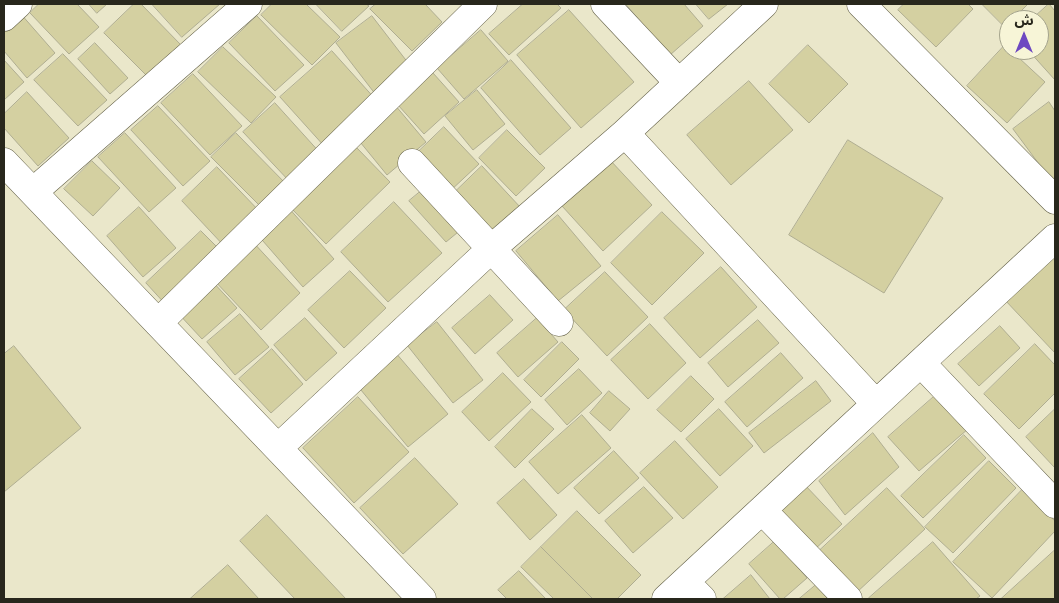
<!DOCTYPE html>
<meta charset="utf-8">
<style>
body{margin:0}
#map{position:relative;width:1059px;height:603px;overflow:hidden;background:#eae7ca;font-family:"Nunito Sans","Noto Sans Arabic",sans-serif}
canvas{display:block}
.frame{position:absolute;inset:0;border:5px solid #28271c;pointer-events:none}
.north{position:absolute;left:999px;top:10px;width:50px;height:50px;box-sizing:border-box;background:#f7f5d7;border:1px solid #a4a38c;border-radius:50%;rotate:0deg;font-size:14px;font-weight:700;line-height:20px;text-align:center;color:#28271c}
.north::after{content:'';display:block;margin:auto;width:18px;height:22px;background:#6d48c1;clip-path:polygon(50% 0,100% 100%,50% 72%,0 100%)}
</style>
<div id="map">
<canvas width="1059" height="603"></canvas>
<div class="frame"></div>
<div class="north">ش</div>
</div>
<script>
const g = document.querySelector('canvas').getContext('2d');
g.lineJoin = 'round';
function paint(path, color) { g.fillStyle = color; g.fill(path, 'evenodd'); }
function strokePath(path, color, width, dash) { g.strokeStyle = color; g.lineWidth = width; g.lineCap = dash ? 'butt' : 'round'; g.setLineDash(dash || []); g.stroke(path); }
const building = new Path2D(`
 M39,4H77L99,27L69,54L30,13Z
 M89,4H107L97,13Z
 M134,4H141L181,45L148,77L104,33Z
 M152,4H220L182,37Z
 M272,4H306L340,37L312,65L261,15Z
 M316,4H366L369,6L342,31Z
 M376,4H425L442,22L412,51L370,9Z
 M523,4H557L561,8L509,55L489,34Z
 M626,4H684L703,26L670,55Z
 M696,4H728L709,19Z
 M904,4H968L973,9L936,47L898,10Z
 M982,4H1028L1012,20H1009V23L1005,27Z
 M1049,4L1055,11V80L1028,50H1039V20H1031Z
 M569,10L634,82L581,128L517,55Z
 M20,13L55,53L27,78L4,51V27Z
 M257,16L304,65L275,91L229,43Z
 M372,16L412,68L376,95L336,43Z
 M481,30L508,61L464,99L437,68Z
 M95,43L128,78L110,94L78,59Z
 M808,45L848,84L809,123L769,84Z
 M1005,45L1045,82L1007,123L967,86Z
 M223,47L276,97L251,123L198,72Z
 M332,51L377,101L325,147L280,97Z
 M63,54L107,100L78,126L34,80Z
 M4,60L24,82L4,100Z
 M511,60L571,128L540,155L481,88Z
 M433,73L459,102L424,134L398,105Z
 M193,74L242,126L210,155L161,103Z
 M749,81L793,130L731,185L687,135Z
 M477,90L505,124L473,150L445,116Z
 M27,92L69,138L38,166L4,128V114Z
 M1049,102L1055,111V181L1053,183L1013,129Z
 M275,103L322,155L291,183L243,132Z
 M395,105L426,142L387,175L356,137Z
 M158,106L210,161L183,186L131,130Z
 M444,127L479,164L449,192L414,156Z
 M507,130L545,168L516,196L479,158Z
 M125,133L176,188L149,212L98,157Z
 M236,133L289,187L265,211L211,157Z
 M848,140L943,198L884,293L789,235Z
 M355,146L390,182L326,244L291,208Z
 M610,160L652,205L603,251L562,206Z
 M92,161L120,188L93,216L64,189Z
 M482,166L521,208L490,236L452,195Z
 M217,167L262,214L226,248L182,201Z
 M426,187L463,228L446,242L409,201Z
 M394,202L442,253L388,302L341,252Z
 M287,206L334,259L303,287L256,233Z
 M139,207L176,248L143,277L107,236Z
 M662,212L704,253L652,305L611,263Z
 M558,215L601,266L558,301L516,251Z
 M201,231L223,253L167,306L146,283Z
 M252,241L300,293L261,330L212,278Z
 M1055,250V353L1004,299Z
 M721,267L757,307L700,358L664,318Z
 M350,271L386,308L344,348L308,310Z
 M605,272L648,317L607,356L564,310Z
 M212,281L237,308L202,339L177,312Z
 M490,295L513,320L475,354L452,328Z
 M240,314L269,347L235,375L207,342Z
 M305,318L337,353L306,381L274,345Z
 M537,318L558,342L518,377L497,353Z
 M758,320L779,343L728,387L708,363Z
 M437,322L483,380L453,403L407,345Z
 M650,324L686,363L648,399L611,360Z
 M1000,326L1020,348L979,386L958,364Z
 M562,342L579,359L541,397L524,380Z
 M1035,344L1055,365V393L1019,429L984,394Z
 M14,346L81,428L4,492V354Z
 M272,349L303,384L271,413L239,379Z
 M395,352L448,414L408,447L356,384Z
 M781,353L803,378L747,427L725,402Z
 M579,369L602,393L567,425L545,400Z
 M503,373L531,402L489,441L462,412Z
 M691,376L714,399L681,432L657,410Z
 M816,381L831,401L764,453L749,433Z
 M609,391L630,409L610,431L590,413Z
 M937,394L968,429L919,471L888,437Z
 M358,397L409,452L354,503L303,448Z
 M532,409L554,429L515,468L495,447Z
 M719,409L753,446L720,476L686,439Z
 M1055,409V468L1026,437Z
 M582,415L611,448L558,494L529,462Z
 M873,433L899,467L845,515L819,481Z
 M964,435L986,458L923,518L901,496Z
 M675,441L718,487L683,519L640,473Z
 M614,451L639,478L599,514L574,488Z
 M415,458L458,504L403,554L360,508Z
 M989,461L1016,488L953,553L925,527Z
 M524,479L557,515L530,540L497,503Z
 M803,483L842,524L813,551L774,510Z
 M644,487L673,518L633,553L605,521Z
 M887,488L925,529L856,593L818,552Z
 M1022,490L1055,521V531L992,598L953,562Z
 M577,511L641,575L617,599H593L541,547Z
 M267,515L346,599H295L240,541Z
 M775,541L807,578L783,599H780L749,564Z
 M933,542L980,596L976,599H871L869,598Z
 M541,547L593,599H554L521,567Z
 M1055,550V599H1001Z
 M228,565L259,599H190Z
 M519,571L546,599H507L498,590Z
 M751,575L770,599H723Z
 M816,585L828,599H799Z`);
const minor = new Path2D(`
 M605,4L679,83
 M861,4L1055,200
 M4,17L18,4
 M625,133L876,404
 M4,162L422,599
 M412,163L559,322
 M33,192L248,4
 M158,323L483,4
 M921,363L1055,504
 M278,448L491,249L625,133L764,4
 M762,510L848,599
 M685,582L702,599
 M666,599L1055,238`);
paint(building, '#d4d0a1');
strokePath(building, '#afad91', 1);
strokePath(minor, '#646148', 29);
strokePath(minor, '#fff', 28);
</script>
